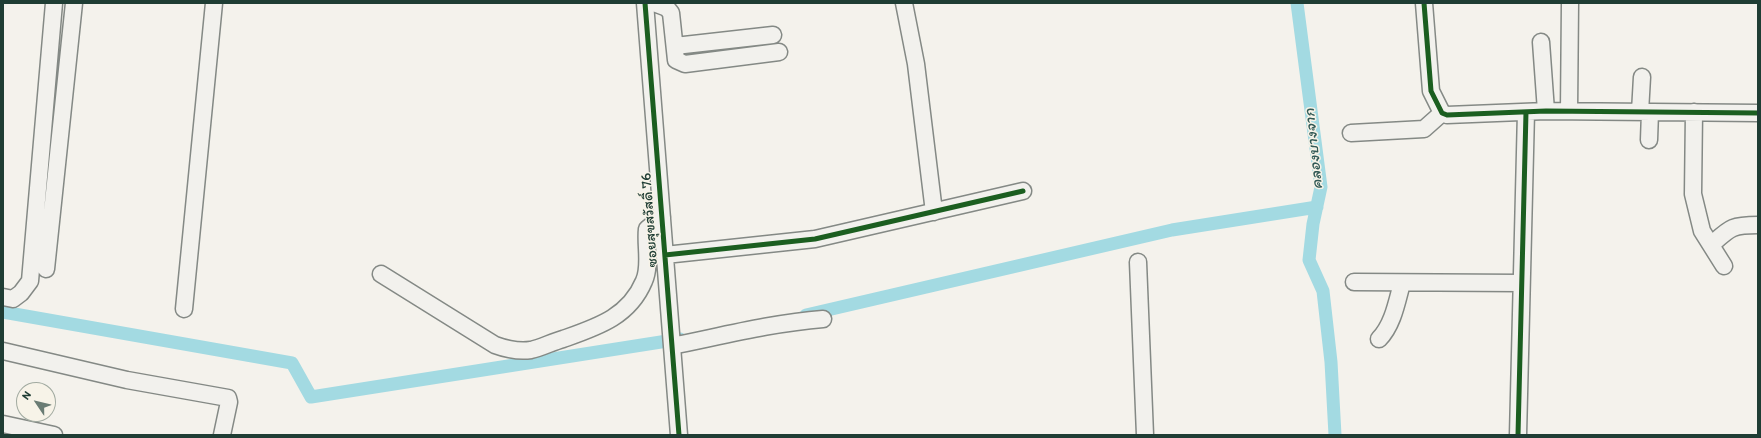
<!DOCTYPE html>
<meta charset="utf-8">
<style>
body{margin:0}
#map{position:relative;width:1761px;height:438px;overflow:hidden;background:#f4f2ec;font-family:Itim,sans-serif}
canvas{display:block}
.frame{position:absolute;inset:0;border:4px solid #1f3d34;pointer-events:none}
.north{position:absolute;left:16px;top:382px;width:40px;height:40px;box-sizing:border-box;background:#f7f3e8;border:1px solid #a1aaa0;border-radius:50%;rotate:305deg;font-size:11px;font-weight:700;line-height:16px;text-align:center;color:#1f3d34}
.north::after{content:'';display:block;margin:auto;width:14px;height:18px;background:#6a7c74;clip-path:polygon(50% 0,100% 100%,50% 72%,0 100%)}
</style>
<div id="map">
<canvas width="1761" height="438"></canvas>
<div class="frame"></div>
<div class="north">N</div>
</div>
<script>
const g = document.querySelector('canvas').getContext('2d');
g.lineJoin = 'round';
function strokePath(path, color, width, dash) { g.strokeStyle = color; g.lineWidth = width; g.lineCap = dash ? 'butt' : 'round'; g.setLineDash(dash || []); g.stroke(path); }
function drawText(font, color, halo, rows, align = 'center') {
  g.font = font + ' Itim,"Playpen Sans Thai",sans-serif'; g.lineWidth = 3; g.setLineDash([]); g.textBaseline = 'middle'; g.strokeStyle = halo; g.fillStyle = color; for (const [text, x, y, turn = 0] of rows) {
    g.save(); g.translate(x, y); g.rotate((+turn || 0) * Math.PI / 180); g.textAlign = isNaN(turn) ? turn : align; if (halo) g.strokeText(text, 0, 0); g.fillText(text, 0, 0); g.restore();
  }
}
const canal = new Path2D(`
 M1297,3L1321,187L1313,224L1309,260L1323,291L1331,362L1335,435
 M3,312L292,363L311,397L680,339
 M806,315L1172,230L1317,207`);
const minor = new Path2D(`
 M645,3L679,435
 M654,3L667,8L671,13L676,60L685,64L779,52
 M904,3L916,64L934,212
 M1424,3L1431,91L1442,113L1447,115L1546,111L1758,113
 M1541,42L1546,111
 M675,46L773,35
 M1569,111L1570,3
 M1640,112L1642,77
 M1694,112L1693,194L1702,231L1724,266
 M1351,133L1424,129L1442,113
 M1649,140L1650,112
 M1711,245C1730,228 1731,225 1758,225
 M665,255L815,239L1023,191
 M1138,262L1145,435
 M46,269L74,3
 M381,274L495,345C506,349 518,352 531,350C541,348 552,342 563,339C597,327 629,317 644,281C651,266 645,245 647,229L662,217
 M1354,282L1521,283
 M3,297L13,299L21,293L30,281L54,3
 M184,309L214,3
 M1379,339C1393,325 1397,301 1402,283
 M672,346C722,336 772,323 823,319
 M3,351L127,380L228,398L229,402L222,435
 M3,424L54,435
 M1518,435L1526,112`);
const cycleway = new Path2D(`
 M645,3L679,435
 M1424,3L1431,91L1442,113L1447,115L1546,111L1758,113
 M665,255L815,239L1023,191
 M1518,435L1526,112`);
const streetNames = [
 ["ซอยสุขสวัสดิ์ 76",650,220,-94]
];
const waterNames = [
 ["คลองบางจาก",1314,149,-96]
];
strokePath(canal, '#a3dae2', 13);
strokePath(minor, '#848985', 19);
strokePath(minor, '#f2f1ed', 16);
strokePath(cycleway, '#1b5e20', 5);
drawText('15px', '#1f3d34', '#f7f3e8', streetNames);
drawText('italic 16px', '#325a56', '#f7f3e8', waterNames);
</script>
